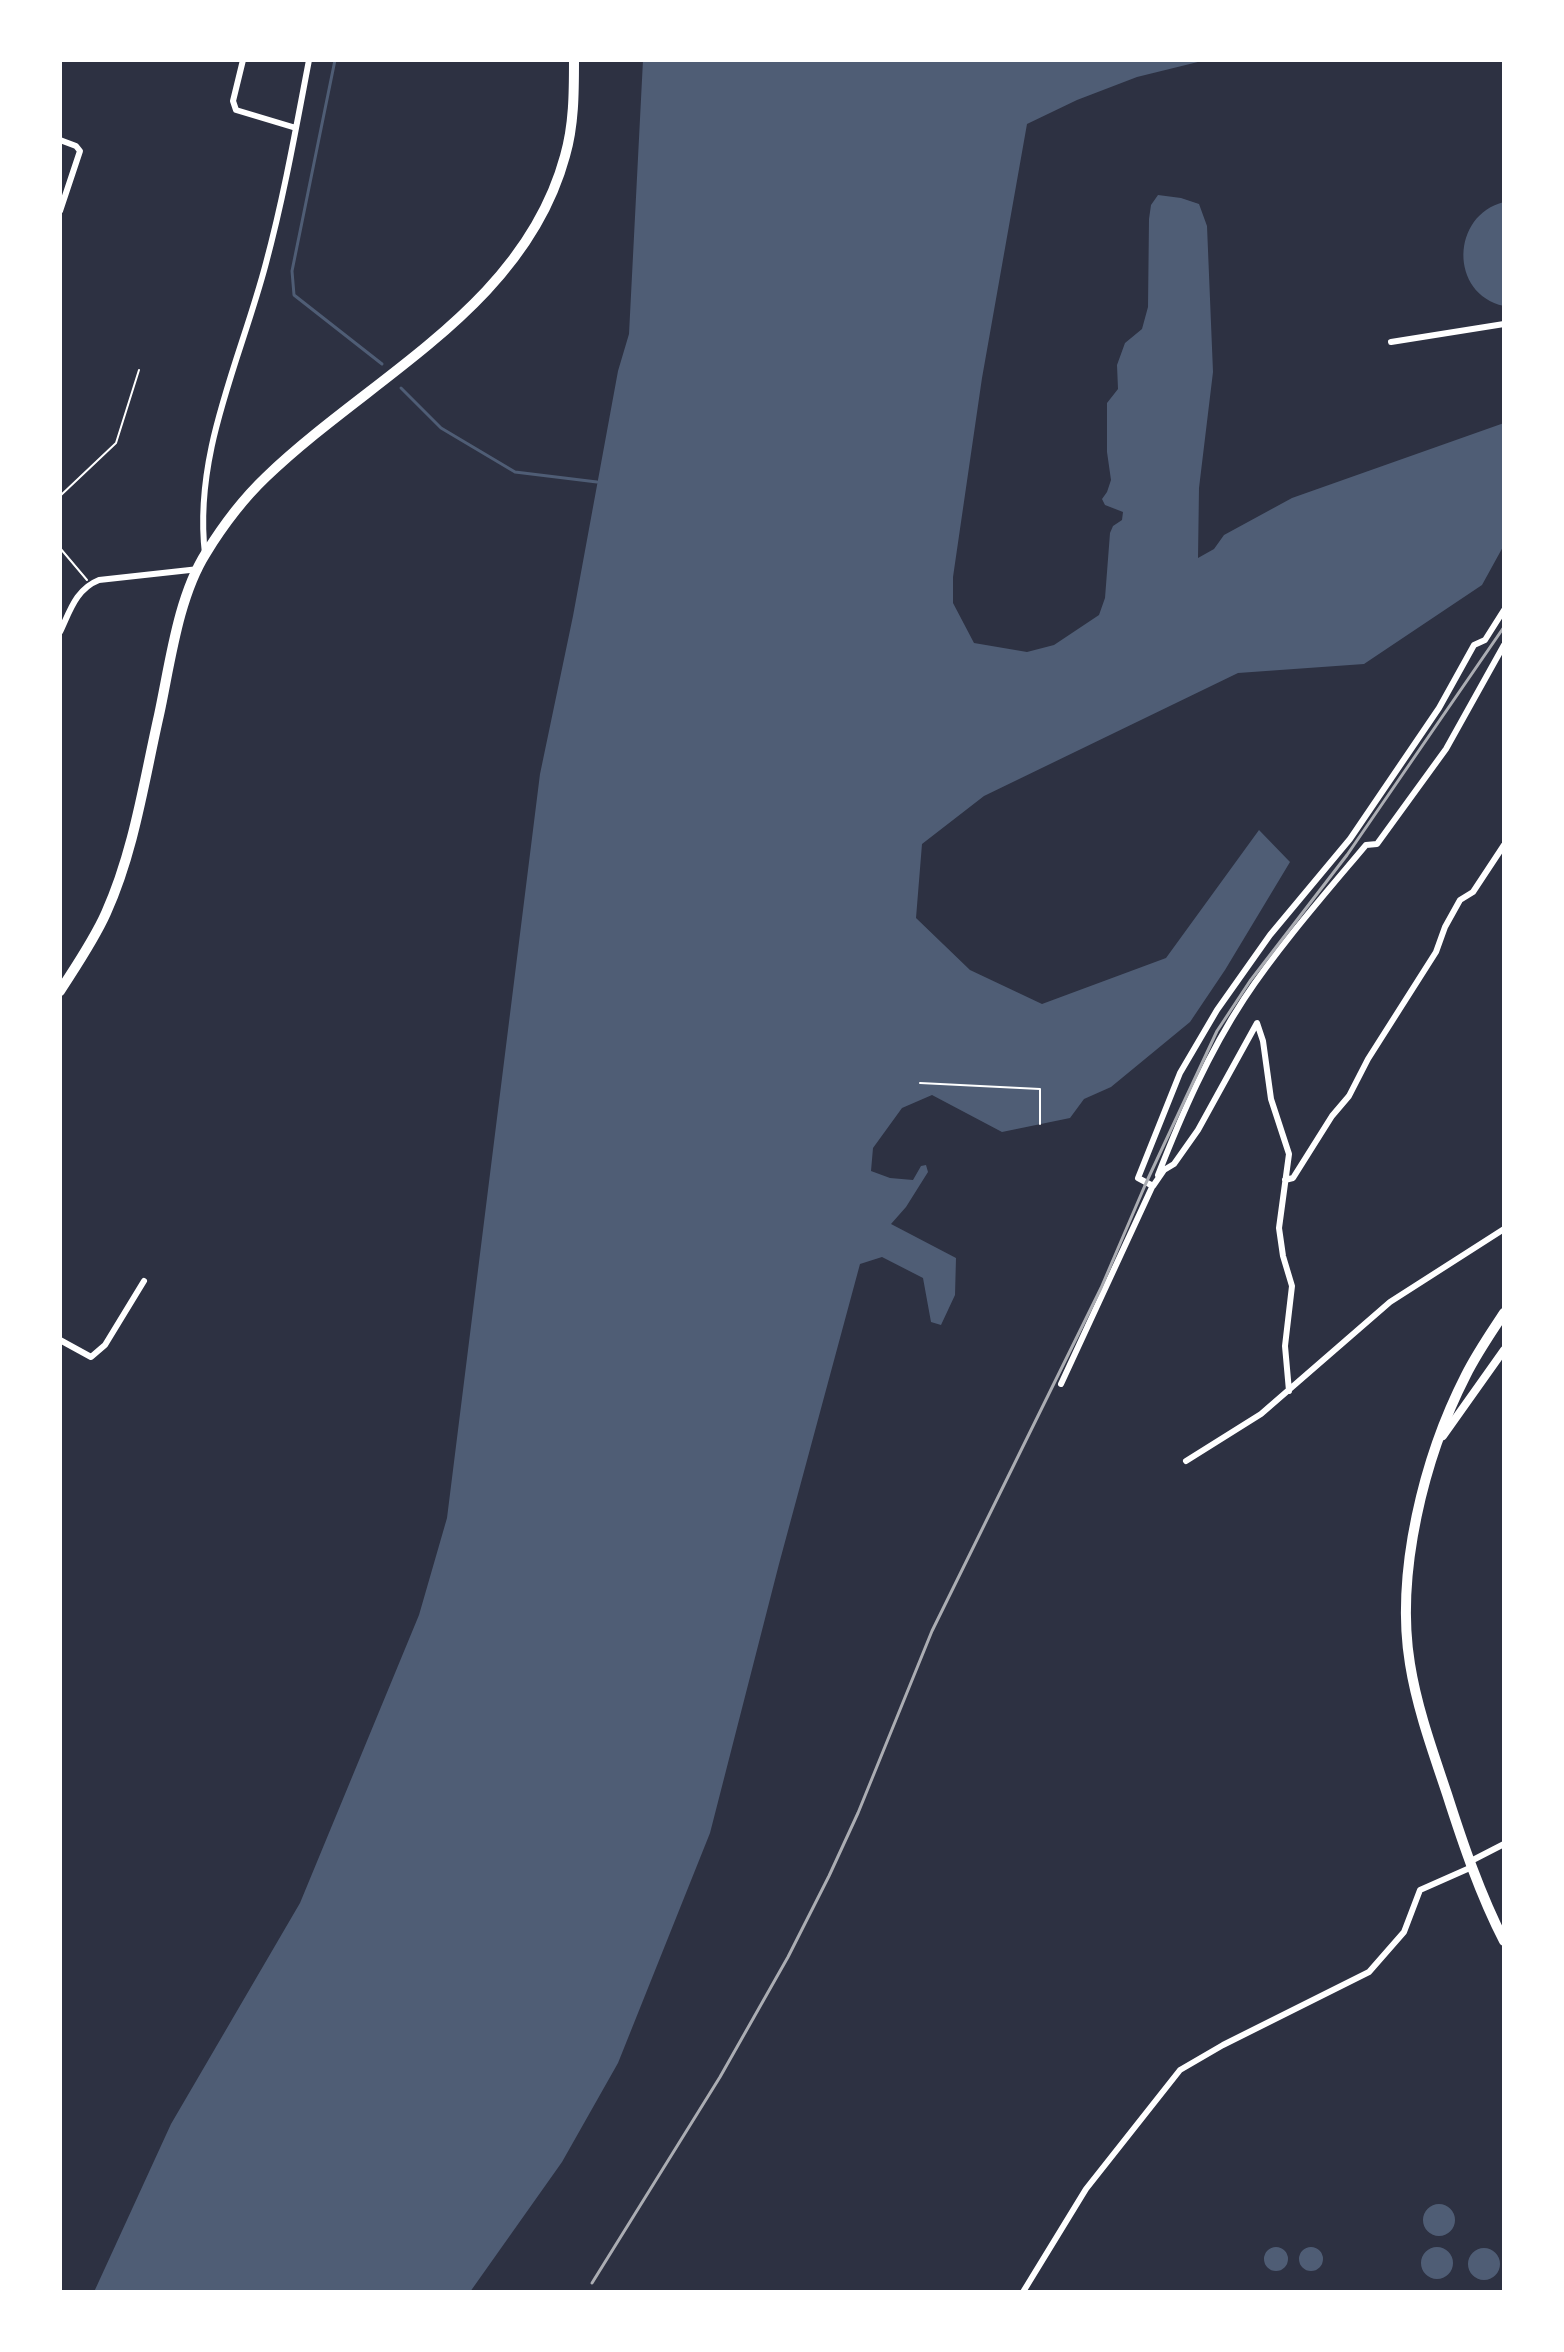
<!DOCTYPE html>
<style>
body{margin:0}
#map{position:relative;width:1564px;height:2352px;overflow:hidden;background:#2d3142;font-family:Inter,sans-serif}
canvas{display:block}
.frame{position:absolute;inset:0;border:62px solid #fff;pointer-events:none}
</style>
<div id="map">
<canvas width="1564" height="2352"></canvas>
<div class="frame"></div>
</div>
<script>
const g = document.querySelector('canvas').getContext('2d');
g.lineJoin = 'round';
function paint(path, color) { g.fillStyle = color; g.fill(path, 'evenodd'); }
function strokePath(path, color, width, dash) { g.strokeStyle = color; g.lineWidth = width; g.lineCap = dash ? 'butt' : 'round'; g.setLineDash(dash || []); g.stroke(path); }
const water = new Path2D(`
 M643,60H1206L1137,77L1077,100L1027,124L982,378L953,577V603L974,643L1027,652L1054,645L1099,615L1105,598L1110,533L1113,526L1122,520L1123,512L1105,505L1102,499L1107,492L1111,480L1107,452V403L1118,389L1117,365L1125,343L1142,329L1148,307L1149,219L1151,205L1158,195L1181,198L1199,204L1207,226L1213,372L1199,488L1198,558L1214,549L1224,535L1292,498L1504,423V545L1482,585L1364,664L1238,673L984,796L922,844L916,918L970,970L1042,1004L1166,958L1259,830L1290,862L1225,970L1190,1022L1111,1087L1084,1099L1070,1118L1002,1132L932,1095L902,1108L873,1148L871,1171L890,1178L913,1180L921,1166L926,1165L928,1172L906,1207L891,1224L956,1258L955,1295L941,1325L931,1322L923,1278L882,1257L860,1264L779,1564L710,1833L618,2063L562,2162L470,2292H94L171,2124L300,1903L419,1615L447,1518L540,774L573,616L618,371L629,334Z
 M1504,202V306C1449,294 1451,215 1504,202Z
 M1423 2220a16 16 0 1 1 32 0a16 16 0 1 1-32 0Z
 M1421 2263a16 16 0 1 1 32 0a16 16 0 1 1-32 0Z
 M1299 2259a12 12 0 1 1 24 0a12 12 0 1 1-24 0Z
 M1264 2259a12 12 0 1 1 24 0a12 12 0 1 1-24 0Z
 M1468 2264a16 16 0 1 1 32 0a16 16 0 1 1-32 0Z`);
const stream = new Path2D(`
 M335,60L292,271L294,295L382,364
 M401,388L441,428L515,472L597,482`);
const path = new Path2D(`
 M60,496L116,443L139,370
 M60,548L87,580
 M920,1083L1040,1089V1124`);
const minor = new Path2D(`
 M243,60L233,101L236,110L296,128
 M60,140L76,146L80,151L60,211
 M1391,342L1504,324
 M205,554C193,453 241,359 266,263C284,196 296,128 309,60
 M60,632C70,611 76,589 99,580L199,569
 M1158,1175C1182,1114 1208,1054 1244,999C1280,945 1324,895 1366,845L1377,844L1446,749L1504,645
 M1285,1180L1293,1178L1332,1116L1349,1096L1368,1059L1436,952L1445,927L1460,900L1473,892L1504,845
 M60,1340L91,1357L105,1345L144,1281
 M1061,1384L1153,1185
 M1289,1391L1285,1346L1292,1286L1283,1256L1279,1228L1289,1154L1271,1099L1263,1041L1257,1023L1198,1130L1174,1164L1164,1170L1153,1186L1138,1178L1180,1073L1217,1010L1270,935L1350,839L1439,708L1474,645L1485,640L1504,610
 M1186,1461L1261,1414L1390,1302L1504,1229
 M1469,1862L1504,1844
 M1023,2292L1086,2189L1180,2070L1223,2045L1369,1972L1404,1932L1420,1890L1472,1867`);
const tertiary = new Path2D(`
 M1443,1436L1504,1350`);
const primary = new Path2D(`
 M60,991C76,966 94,940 106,913C134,851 144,781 159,715C170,664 178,597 206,553C222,527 244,498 266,477C371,376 524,307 565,156C574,125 574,92 574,60`);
const trunk = new Path2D(`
 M1504,1313C1491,1333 1477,1353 1466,1375C1424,1457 1395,1573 1410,1664C1417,1708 1433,1752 1447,1794C1463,1844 1480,1894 1504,1941`);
const rail = new Path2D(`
 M592,2283L720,2077L788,1957L829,1876L858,1813L932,1631L1101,1288L1146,1183L1217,1031L1250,981L1347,855L1504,627`);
paint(water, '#4f5d75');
strokePath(stream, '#4f5d75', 3);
strokePath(path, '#fff', 2);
strokePath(minor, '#fff', 6);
strokePath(tertiary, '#fff', 8);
strokePath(primary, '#fff', 10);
strokePath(trunk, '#fff', 10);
strokePath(rail, '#abadb3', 3);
</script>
